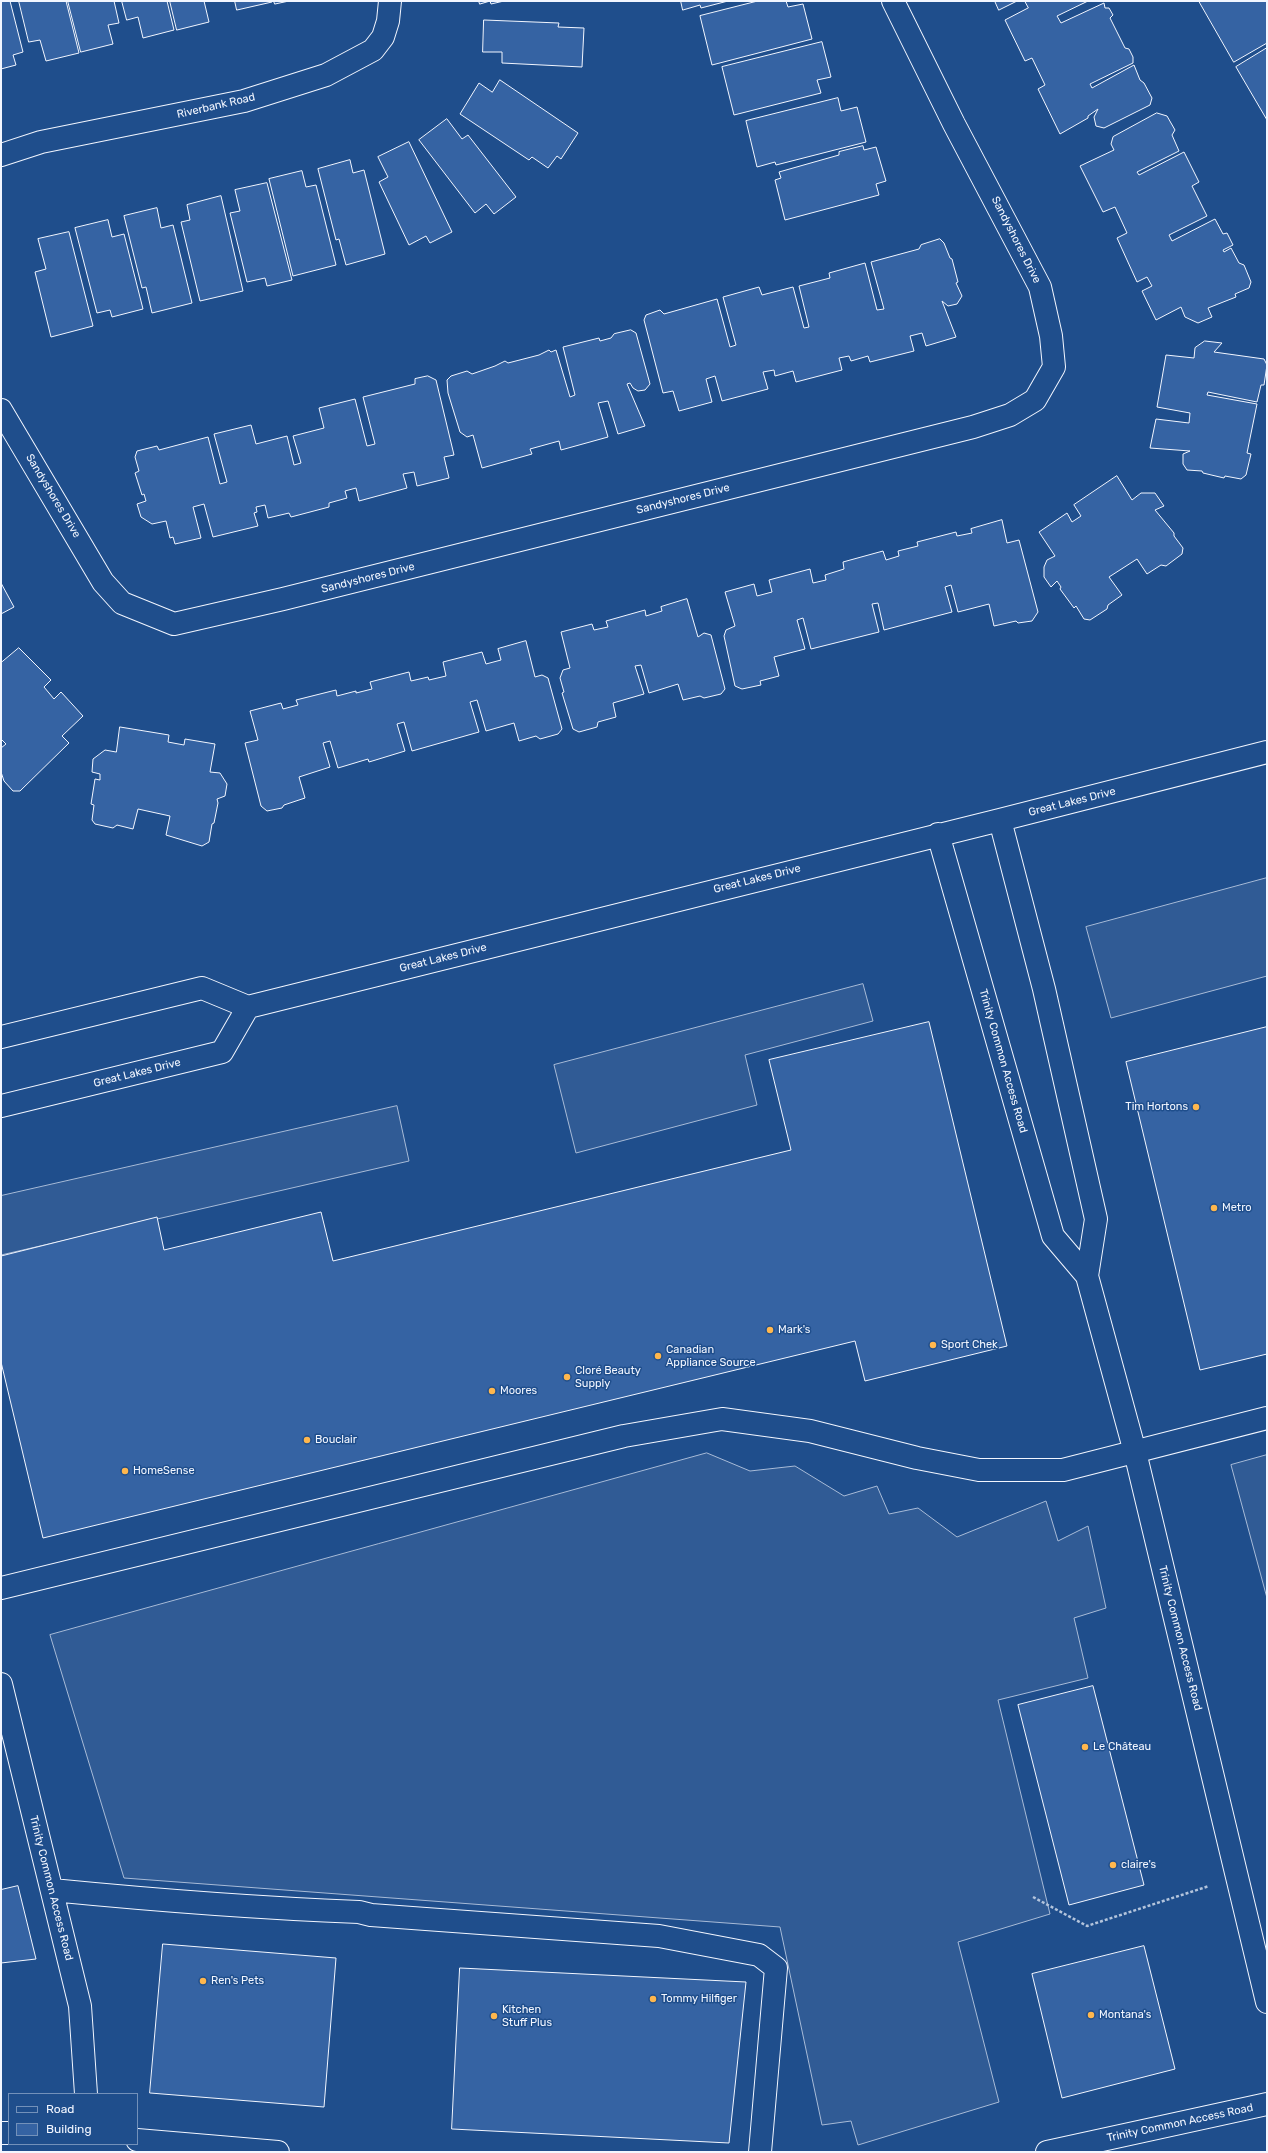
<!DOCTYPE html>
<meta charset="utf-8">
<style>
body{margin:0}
#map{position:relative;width:1268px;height:2153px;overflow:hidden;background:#1f4e8c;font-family:Rubik,sans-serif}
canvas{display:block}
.frame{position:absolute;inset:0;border:2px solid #f2f6ff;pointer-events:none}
.legend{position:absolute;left:8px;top:2093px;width:130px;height:52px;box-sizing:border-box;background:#1f4e8c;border:1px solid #7391ba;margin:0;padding:5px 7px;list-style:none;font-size:12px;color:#f2f6ff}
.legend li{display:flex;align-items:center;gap:8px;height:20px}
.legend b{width:20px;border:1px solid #7391ba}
</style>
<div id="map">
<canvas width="1268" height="2153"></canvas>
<div class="frame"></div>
<ul class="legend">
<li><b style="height:5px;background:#1f4e8c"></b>Road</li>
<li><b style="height:11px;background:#3563a3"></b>Building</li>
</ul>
</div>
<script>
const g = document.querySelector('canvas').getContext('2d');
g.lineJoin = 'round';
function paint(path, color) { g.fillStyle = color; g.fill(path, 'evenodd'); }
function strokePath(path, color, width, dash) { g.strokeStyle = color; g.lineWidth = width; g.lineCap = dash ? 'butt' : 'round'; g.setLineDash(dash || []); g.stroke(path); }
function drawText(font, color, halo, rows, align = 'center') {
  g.font = font + ' Rubik,sans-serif'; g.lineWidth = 3; g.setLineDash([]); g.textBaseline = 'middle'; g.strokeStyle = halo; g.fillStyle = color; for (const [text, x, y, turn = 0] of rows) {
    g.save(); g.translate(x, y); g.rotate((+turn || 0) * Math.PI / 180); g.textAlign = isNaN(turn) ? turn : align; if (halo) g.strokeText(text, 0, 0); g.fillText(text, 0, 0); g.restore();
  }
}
const parking = new Path2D(`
 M1267,878V976L1111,1018L1086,927Z
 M863,984L873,1021L745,1055L757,1105L576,1153L554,1065Z
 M397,1106L409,1161L1,1255V1196Z
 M707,1453L750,1471L795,1466L844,1496L877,1486L889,1514L918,1508L957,1537L1046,1501L1058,1541L1088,1526L1106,1608L1074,1618L1088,1678L998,1700L1050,1914L958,1942L999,2102L858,2145L851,2121L822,2125L780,1927L124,1878L50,1635Z
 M1267,1455V1598L1231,1465Z`);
const building = new Path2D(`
 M1,1H10L23,52L13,55L16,65L1,69Z
 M19,1H66L79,53L46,61L40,40L29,42Z
 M68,1H114L119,23L108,25L113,44L81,52Z
 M122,1H167L174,30L143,38L138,17L127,20Z
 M170,1H204L209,22L177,30Z
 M235,1H271L272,2L237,10Z
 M274,1H289L275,4Z
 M479,1H504L491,4L490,1L480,4Z
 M681,1H728L701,8L700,5L683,10Z
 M758,1H786L788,7L803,4L812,39L712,65L700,16Z
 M995,1H1017L999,10Z
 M1025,1H1088L1057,16L1061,23L1104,3L1105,8H1109L1113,15L1110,18L1125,48L1129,49L1133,57V63L1090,84L1092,88L1134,65L1140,80L1144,83L1152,98L1150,105L1104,128L1096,126L1094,117L1098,109L1088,116V118L1060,134L1038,89L1045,85L1032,58L1025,61L1005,20L1028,8Z
 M1199,1H1267V43L1234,62Z
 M484,20L559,23L558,27L584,28L582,67L502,63V52H483Z
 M822,42L831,77L817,80L821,93L734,115L722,67Z
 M1267,48V120L1236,67Z
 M500,80L578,133L561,159L557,156L548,168L532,157L529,160L460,114L479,83L492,92Z
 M838,98L841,111L857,107L866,142L776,165L775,162L757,167L746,121Z
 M1157,113L1167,116L1175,130L1172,135L1179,151L1137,172L1139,175L1184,152L1199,182L1192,186L1207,216L1169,235L1172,241L1215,219L1223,234L1227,233L1233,245L1223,250L1224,252L1231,248L1239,263L1244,265L1251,282L1249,288L1235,294L1236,297L1208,308L1212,317L1198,323L1185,317L1181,307L1156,320L1142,291L1152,286L1147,277L1137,282L1117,238L1127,233L1115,207L1103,212L1080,166L1114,150L1111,144L1113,137Z
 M447,119L462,139L468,135L516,197L494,214L486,204L475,213L419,140Z
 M409,142L452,232L430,243L426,236L409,245L379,182L388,177L378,157Z
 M863,146L864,150L876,147L886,181L876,184L879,195L785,220L775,180L781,178L779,172L839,155V152Z
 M350,160L353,173L364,170L385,254L346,265L339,239L336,240L318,169Z
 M302,171L306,187L316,185L336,265L293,276L269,179Z
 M267,183L292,280L267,286L265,278L247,282L230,213L240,211L235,190Z
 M221,196L243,291L200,301L181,222L190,220L187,205Z
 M157,208L161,228L173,225L192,303L152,313L146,287L142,288L124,216Z
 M108,220L112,237L124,234L143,309L112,317L110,310L97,313L75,228Z
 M69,232L93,326L51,337L35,272L46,269L38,239Z
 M940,239L944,243L950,258L952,259L958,282L956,283L962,296L957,304L948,306L942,301L956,337L926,346L922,333L910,336L914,351L870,362L868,356L851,361L849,356L839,358L842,370L796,382L793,371L775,376L774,370L763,372L768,389L722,401L715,376L706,379L712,402L679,411L673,391L663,393L644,320L646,315L660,310L664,314L717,299L730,347L736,345L723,297L759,287L762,295L793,287L804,328L809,327L799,286L830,278L829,273L865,263L877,310L884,309L871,262L919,249L921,245Z
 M631,330L636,333L650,384L645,390L638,391L633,388L630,383L627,384L645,426L618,434L608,401L598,403L608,437L561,450L559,441L530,449L532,454L482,468L473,435L467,437L460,432L448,393L447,380L451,376L467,371L472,374L495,366L505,361L508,363L539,355L549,350L551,352L556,350L570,397L575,395L563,347L599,338L600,341L611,338L614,334Z
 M1205,341L1222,343L1214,352L1264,359L1267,365L1264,385H1261L1257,402L1208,392L1207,395L1257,404L1247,453L1251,454L1246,475L1241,479L1225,476L1224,478L1203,473L1202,471L1187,470L1183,464V454L1190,451L1150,448L1156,419L1189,423L1190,413L1157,407L1166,355L1194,358L1195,348Z
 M428,376L436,380L454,455L444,457L449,478L417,486L414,472L403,474L407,488L359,501L356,488L345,491L347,498L329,503V507L291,517L289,513L268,518L265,505L256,507L257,512L254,513L258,526L213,537L204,504L193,507L201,538L175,544L173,537L170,538L166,521L152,524L141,517L137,504L146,501L144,494L142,495L135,473L139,471L135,457L137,451L157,446L159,450L208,437L220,484L227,482L214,434L251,425L256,444L287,436L294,465L301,463L293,436L324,428L319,408L355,399L367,446L375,444L363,397L415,384V379Z
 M1117,476L1132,500L1141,493H1155L1164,506L1155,510L1174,533V536L1183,548L1182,554L1166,566L1161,565L1147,574L1137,559L1109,577L1122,595L1108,605L1107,609L1090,620L1084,619L1076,606L1074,608L1060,589L1061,587L1057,581L1051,587L1044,577V567L1047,560L1055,556L1039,532L1067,513L1072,522L1081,516L1074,505Z
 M1002,520L1007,543L1019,540L1038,612L1032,621L1018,623L1016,621L994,626L989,604L958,612L951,585L945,587L952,612L884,630L878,603L872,604L879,632L811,649L803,618L797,620L805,649L774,657L779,676L760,681L761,685L742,689L735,686L724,636L726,630L735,626L725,592L754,584L757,596L772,592L769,580L810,569L813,583L826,580L825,575L844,569L843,562L883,551L886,560L899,556L898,551L918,546L917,542L956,532L957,536L972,533L971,529Z
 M1,583L14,607L1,614Z
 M687,599L698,637L704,633L711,635L725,689L721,694L704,698L700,696L683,700L678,684L649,693L641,665L635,666L644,694L613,703L616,717L598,722L597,727L579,732L573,729L562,693L564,692L560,678L563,670L570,668L561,632L592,624L594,630L608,627L606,621L645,610L646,616L662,611L661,607Z
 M526,641L535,677L542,675L548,678L562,729L558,734L540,739L536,736L519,741L514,723L486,731L477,700L470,702L479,732L412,751L404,722L397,724L405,751L369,762L368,759L338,768L330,741L323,743L330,767L299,777L305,798L284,805L282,808L267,811L261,806L245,743L258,740L250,711L281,703L283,709L298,705L296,700L336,690L337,696L356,691V693L372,689L370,682L409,672L411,681L428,677L429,680L446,676L443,662L482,652L486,664L501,660L498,649Z
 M19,648L51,680L44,687L54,699L61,692L83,716L62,736L69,743L20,791H13L4,781L1,772V748L6,744L1,739V663Z
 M120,727L169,735L168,742L184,745L185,739L215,744L210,772L220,773L227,784L225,796L217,799L218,803L214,823L212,824L209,842L202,846L166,835L170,816L138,809L133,829L117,825L113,828L95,824L92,820L94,805L91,804L95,779L100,780V774L92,772L93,759L105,750L116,752Z
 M929,1022L1007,1346L865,1381L855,1341L43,1538L1,1362V1256L157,1217L164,1250L321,1212L333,1261L791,1150L769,1060Z
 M1267,1027V1354L1200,1370L1126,1062Z
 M1093,1686L1144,1885L1069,1905L1018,1705Z
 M18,1886L36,1959L1,1963V1890Z
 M163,1944L336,1958L324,2107L150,2093Z
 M1144,1946L1175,2069L1062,2098L1032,1974Z
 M460,1968L746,1982L729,2143L452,2129Z`);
const path = new Path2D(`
 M1033,1897L1087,1926L1209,1886`);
const minor = new Path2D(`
 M1,155L41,142L244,101L326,75L373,50L383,37L388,21L390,1
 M1,410L103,582L122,603L174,624L283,599L973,427L1010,415L1035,400L1054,367L1051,336L1040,287L954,124L893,1
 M1000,820L1044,989L1096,1219L1087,1276L1135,1452L1267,2002
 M938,834L1053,1236L1087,1276
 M1,1037L202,988L248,1007L1000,820L1267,752
 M1,1106L222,1052L248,1007
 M1,1588L624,1436L722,1419L810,1431L917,1458L979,1470H1063L1267,1418
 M1,1684L80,2006L86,2094
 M52,1890C154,1900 256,1908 359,1912L371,1915L659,1936L759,1955L776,1968L760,2152
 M1,2133H9
 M137,2140L278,2152
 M1047,2152L1267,2104`);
const markers = [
 [1196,1107,4,"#ffb74d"],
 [1214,1208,4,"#ffb74d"],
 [770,1330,4,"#ffb74d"],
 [933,1345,4,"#ffb74d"],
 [658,1356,4,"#ffb74d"],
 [567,1377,4,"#ffb74d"],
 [492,1391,4,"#ffb74d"],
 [307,1440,4,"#ffb74d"],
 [125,1471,4,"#ffb74d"],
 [1085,1747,4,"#ffb74d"],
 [1113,1865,4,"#ffb74d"],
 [203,1981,4,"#ffb74d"],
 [653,1999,4,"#ffb74d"],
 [1091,2015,4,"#ffb74d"],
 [494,2016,4,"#ffb74d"]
];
const streetNames = [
 ["Riverbank Road",216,106,-13],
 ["Sandyshores Drive",1016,240,63],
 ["Sandyshores Drive",53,496,59],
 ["Sandyshores Drive",683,499,-14],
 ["Sandyshores Drive",368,578,-14],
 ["Great Lakes Drive",1072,802,-14],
 ["Great Lakes Drive",757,879,-14],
 ["Great Lakes Drive",443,958,-14],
 ["Trinity Common Access Road",1003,1061,74],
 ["Great Lakes Drive",137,1073,-14],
 ["Trinity Common Access Road",1180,1638,76],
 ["Trinity Common Access Road",51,1888,76],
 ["Trinity Common Access Road",1180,2123,-12]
];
const poiNames = [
 ["Tim Hortons",1188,1107,"right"],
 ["Metro",1222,1208],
 ["Mark's",778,1330],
 ["Sport Chek",941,1345],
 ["Canadian",666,1350],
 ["Appliance Source",666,1363],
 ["Cloré Beauty",575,1371],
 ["Supply",575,1384],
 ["Moores",500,1391],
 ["Bouclair",315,1440],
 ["HomeSense",133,1471],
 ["Le Château",1093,1747],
 ["claire's",1121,1865],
 ["Ren's Pets",211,1981],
 ["Tommy Hilfiger",661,1999],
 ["Kitchen",502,2010],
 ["Stuff Plus",502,2023],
 ["Montana's",1099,2015]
];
paint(parking, '#305b95');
strokePath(parking, '#a8bbd7', 1);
paint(building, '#3563a3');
strokePath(building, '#f2f6ff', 1);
strokePath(minor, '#f2f6ff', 24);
strokePath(path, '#b3c4dc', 2.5, [3, 2]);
strokePath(minor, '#1f4e8c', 22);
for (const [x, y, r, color] of markers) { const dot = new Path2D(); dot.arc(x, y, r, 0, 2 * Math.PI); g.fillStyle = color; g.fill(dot); strokePath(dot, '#1f4e8c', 1.5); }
drawText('11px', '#f2f6ff', '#1f4e8c', streetNames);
drawText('11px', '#f2f6ff', '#1f4e8c', poiNames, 'left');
</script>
